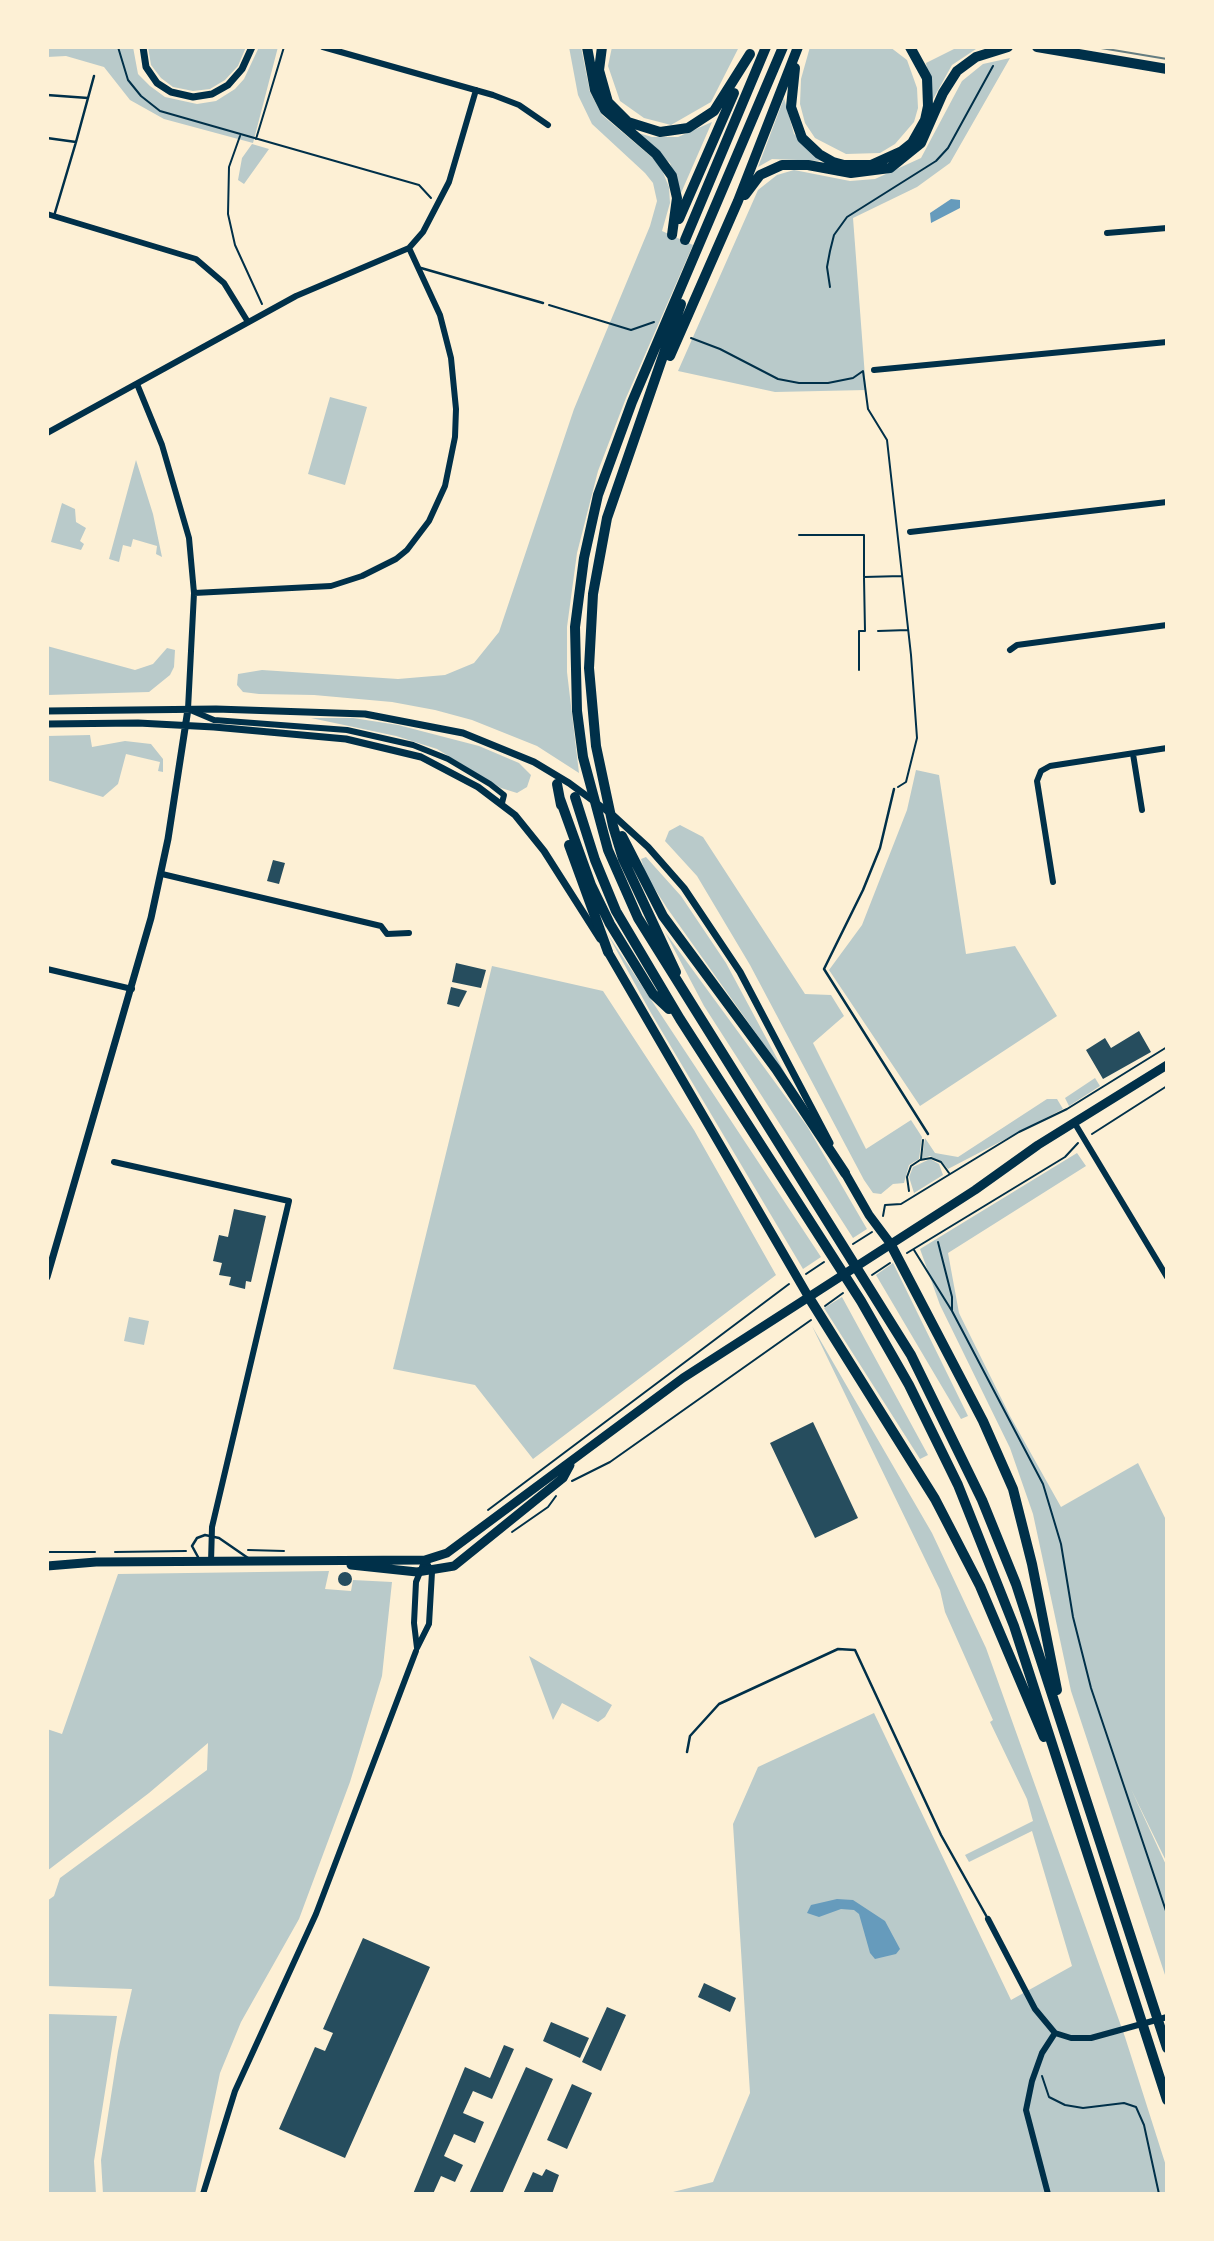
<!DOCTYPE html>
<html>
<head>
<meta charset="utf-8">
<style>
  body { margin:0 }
  #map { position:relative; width:1214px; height:2241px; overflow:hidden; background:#fdf0d5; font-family:Overpass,sans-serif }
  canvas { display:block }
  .frame { position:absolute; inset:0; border:49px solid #fdf0d5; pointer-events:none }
</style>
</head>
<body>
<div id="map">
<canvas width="1214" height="2241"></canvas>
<div class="frame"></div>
</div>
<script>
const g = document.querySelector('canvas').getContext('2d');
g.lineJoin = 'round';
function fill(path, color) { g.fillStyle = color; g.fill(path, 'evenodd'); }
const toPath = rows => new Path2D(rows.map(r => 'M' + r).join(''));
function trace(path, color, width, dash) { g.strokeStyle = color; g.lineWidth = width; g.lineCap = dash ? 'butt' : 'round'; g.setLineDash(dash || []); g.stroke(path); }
const green = toPath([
  [47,47,133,47,138,74,150,86,165,97,197,104,216,101,235,89,244,79,259,47,278,47,253,143,164,119,130,100,104,67,66,56,47,57],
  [148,47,246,47,238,66,225,80,210,89,193,91,173,87,161,78,151,65],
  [569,47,581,47,590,92,602,115,654,159,662,170,669,187,670,203,662,231,693,245,626,398,598,471,577,553,567,627,567,672,579,773,537,746,472,720,435,710,392,702,314,695,259,694,243,692,237,685,238,674,262,670,398,679,445,675,474,663,499,632,574,409,650,226,657,201,653,183,645,173,592,124,578,95],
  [612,47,739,47,711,102,671,125,644,118,620,101,608,66],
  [810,47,890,47,907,60,917,88,918,108,914,122,895,144,880,153,846,154,815,138,805,123,800,104,801,79],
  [958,47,979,47,952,65,932,101,926,63],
  [1010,58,950,163,917,187,853,218,866,390,775,392,678,371,758,190,777,175,794,170,850,181,875,179,921,158,962,81,983,64],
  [784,98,794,134,823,161,772,159,758,167],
  [712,122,681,193,670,163,635,132,652,137,678,137],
  [252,144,269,149,244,184,238,180,242,158],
  [330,397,367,407,345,485,308,474],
  [136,460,153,514,162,557,156,554,157,546,133,539,131,547,123,545,119,562,109,559],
  [62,503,75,509,76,522,86,528,80,541,84,544,81,550,51,542],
  [47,646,135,670,153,664,167,648,175,650,174,667,170,675,149,692,47,695],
  [311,718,353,718,398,725,479,746,519,763,531,775,527,787,517,793,501,788,437,749,396,736],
  [90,735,92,747,125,741,151,744,163,759,163,772,158,771,160,762,126,754,118,784,103,797,47,780,47,736],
  [916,770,939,775,966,954,1015,946,1057,1016,920,1106,829,970,862,925,907,810],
  [680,825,703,837,805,994,831,995,844,1016,813,1043,866,1149,911,1120,922,1137,919,1159,909,1165,904,1183,893,1184,881,1194,873,1193,864,1180,750,965,697,876,665,841,669,831],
  [646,857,681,896,726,963,787,1077,667,908,646,875,641,859],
  [665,932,807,1126,867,1229,853,1238,704,1006],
  [607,933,821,1257,803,1269,651,1013],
  [492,966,603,991,694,1130,776,1275,533,1459,475,1385,393,1369],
  [1095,1078,1100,1086,1069,1106,1065,1098],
  [1047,1099,1057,1099,1063,1109,948,1169,942,1162,930,1156,922,1159,925,1138,935,1153,958,1157],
  [1077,1153,1086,1166,948,1253,959,1313,1010,1416,1061,1507,1138,1463,1167,1522,1167,1863,1131,1789,1167,1867,1167,1981,1071,1691,1033,1514,1010,1448,940,1305,920,1249],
  [930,1159,939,1164,943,1175,914,1193,909,1177,913,1167],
  [893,1263,968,1416,961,1419,876,1275],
  [842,1297,928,1455,920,1459,824,1308],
  [129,1317,149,1321,144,1345,124,1341],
  [812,1326,932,1533,986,1648,1125,2037,1167,2169,1167,2194,665,2194,713,2182,750,2093,733,1824,758,1767,874,1713,1011,2000,1072,1966,1032,1831,969,1862,965,1855,1033,1821,1027,1799,990,1722,993,1720,945,1612,940,1590],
  [329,1571,325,1589,351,1591,353,1580,392,1582,382,1676,350,1782,299,1919,241,2022,220,2073,195,2194,103,2194,101,2160,118,2051,132,1989,47,1986,47,1901,54,1896,60,1878,207,1770,208,1743,149,1793,47,1871,47,1729,62,1734,118,1574],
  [529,1656,612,1705,605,1717,598,1722,562,1703,553,1720],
  [47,2014,117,2016,94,2161,96,2194,47,2194]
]);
const water = toPath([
  [951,199,960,200,960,208,931,223,930,213],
  [837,1899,853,1900,885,1921,900,1949,896,1954,875,1959,870,1953,859,1914,854,1910,841,1909,819,1917,807,1913,811,1905]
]);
const building = toPath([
  [273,860,285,863,279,884,267,881],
  [456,963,486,970,481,988,452,982],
  [451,987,467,991,459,1007,447,1004],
  [1139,1031,1151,1052,1103,1079,1086,1050,1105,1038,1111,1048],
  [234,1209,266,1216,251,1282,246,1281,245,1289,229,1285,231,1277,219,1275,222,1263,213,1261,219,1235,228,1237],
  [813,1422,858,1518,815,1538,770,1443],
  '338 1579a7 7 0 1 1 14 0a7 7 0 1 1-14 0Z',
  [363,1938,430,1967,345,2158,279,2129,315,2047,325,2051,333,2033,323,2029],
  [704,1983,736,1998,730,2012,698,1997],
  [607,2007,626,2015,601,2071,582,2062],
  [551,2022,589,2038,580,2058,543,2041],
  [504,2045,514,2049,492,2099,473,2091,463,2113,484,2122,475,2143,454,2134,444,2156,463,2165,455,2182,441,2176,433,2194,413,2194,465,2067,490,2078],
  [526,2067,553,2079,502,2194,469,2194],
  [572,2084,592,2093,567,2149,547,2140],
  [546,2169,559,2175,552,2194,523,2194,533,2172,542,2176]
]);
const path = toPath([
  [118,47,128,80,141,96,160,111,419,185,431,198],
  [240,136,229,167,228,214,235,245,262,304],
  [256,139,284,47],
  [830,287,827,267,830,251,834,235,847,217,936,161,948,148,993,66],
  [549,305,631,330,654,322],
  [691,338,720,349,778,379,799,383,828,383,853,378,863,371,868,409,887,440,911,655,917,738,906,782,898,787],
  [799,535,864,535,864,577,902,576],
  [878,631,908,630],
  [859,670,859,631,865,631,864,578],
  [1092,1134,1167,1086],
  [921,1159,923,1140],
  [909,1191,907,1177,911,1166,920,1160,931,1158,941,1162,949,1173],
  [883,1216,885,1205,901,1204,1019,1132,1067,1109,1167,1047],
  [938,1242,952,1297,952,1310],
  [853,1244,872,1232],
  [914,1250,952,1311,1043,1484,1061,1544,1073,1617,1091,1688,1167,1914],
  [907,1253,1065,1157,1078,1143],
  [806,1274,824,1262],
  [872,1275,890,1263],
  [825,1306,843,1293],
  [572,1481,610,1462,811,1320],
  [488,1510,789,1284],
  [512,1532,548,1507,556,1496],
  [248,1550,284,1551],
  [47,1552,95,1552],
  [115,1552,186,1551],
  [1042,2076,1049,2097,1065,2105,1083,2108,1124,2103,1136,2107,1144,2125,1159,2194]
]);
const service = toPath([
  [47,95,88,98,76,142],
  [88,98,94,76],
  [47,138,76,142,54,216],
  [421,268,543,303],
  [894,789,880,848,863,890,824,969,928,1134],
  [198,1557,192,1546,197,1538,205,1535,219,1538,248,1558],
  [687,1752,690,1736,719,1704,838,1649,855,1650,941,1835,988,1919]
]);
const minor = toPath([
  [323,47,493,95,519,105,548,125],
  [47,214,196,259,224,283,248,322],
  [1107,233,1167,228],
  [874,370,1167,342],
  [137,384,162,445,189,538,194,593,188,709,214,720,347,730,413,745,448,759,490,784,504,795,502,803],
  [47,433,296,296,409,248,423,232,449,182,476,90],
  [910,532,1167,502],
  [194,593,331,586,362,576,396,559,407,550,429,521,445,486,455,437,456,409,451,358,440,315,409,248],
  [1010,650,1017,645,1167,625],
  [1133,754,1142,810],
  [162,874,381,926,387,934,409,933],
  [1053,882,1037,781,1041,771,1050,766,1167,748],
  [47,969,132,989],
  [1074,1122,1167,1277],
  [114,1162,289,1201,212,1527,211,1562],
  [425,1560,432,1572,429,1624,417,1648,414,1623,416,1582,425,1560],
  [988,1919,1035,2009,1055,2033,1071,2038,1091,2038,1167,2017],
  [203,2194,235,2091,316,1914,416,1651],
  [1048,2194,1026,2110,1032,2081,1042,2053,1055,2033]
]);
const tertiary = toPath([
  [143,47,146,67,157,83,171,92,193,97,212,94,228,85,242,69,252,47],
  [47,711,216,709,365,714,463,733,534,762,569,783,614,816,648,847,684,888,740,972,830,1143],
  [47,724,138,723,214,727,346,739,421,757,478,787,515,815,544,851,600,939],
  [47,1277,151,918,168,839,188,709]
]);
const secondary = toPath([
  [608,952,808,1296],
  [845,1173,869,1215,890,1243],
  [351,1565,417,1572,454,1566,563,1478,570,1465],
  [47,1566,96,1562,425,1560,447,1553,683,1378,975,1190,1038,1145,1167,1065]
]);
const primary = toPath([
  [1037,47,1167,69]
]);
const motorway = toPath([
  [587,47,595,90,605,110,656,154,672,176,677,198,672,235],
  [602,47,599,70,608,102,628,122,660,132,688,128,714,111,750,54],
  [783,47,632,402,598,495,584,558,575,627,577,711,583,757,608,850,638,918,911,1355,982,1500,1016,1584,1167,2048],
  [795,68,791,107,802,138,819,154,833,162,844,165,871,165,902,151,912,143,925,120,928,106,927,78,910,47],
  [745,195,760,175,782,165,808,165,851,173,890,168,921,143,943,93,957,71,976,57,1008,47],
  [679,219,734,93],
  [685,240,766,47],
  [670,356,738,201,798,47],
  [557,784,561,805],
  [575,797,595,860,616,911,680,1019,861,1301,909,1385,958,1485,1014,1626,1167,2100],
  [560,799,591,885,610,924,653,994,669,1009],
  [622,836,663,916,776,1069,845,1173],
  [569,845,608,952],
  [676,972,623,859,613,826,596,746,589,668,593,594,607,518,681,304],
  [890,1243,983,1421,1013,1489,1032,1564,1057,1690],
  [808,1296,935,1499,980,1586,1044,1737]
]);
const tram = toPath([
  [1095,47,1167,59]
]);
fill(green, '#b9caca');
fill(water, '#669bbc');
fill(building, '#264d5e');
trace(path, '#003049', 2);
trace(service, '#003049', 2.5);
trace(minor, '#003049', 6);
trace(tertiary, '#003049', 7);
trace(secondary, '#003049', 9);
trace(primary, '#003049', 10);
trace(motorway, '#003049', 10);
trace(tram, '#657d81', 2);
</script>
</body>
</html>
